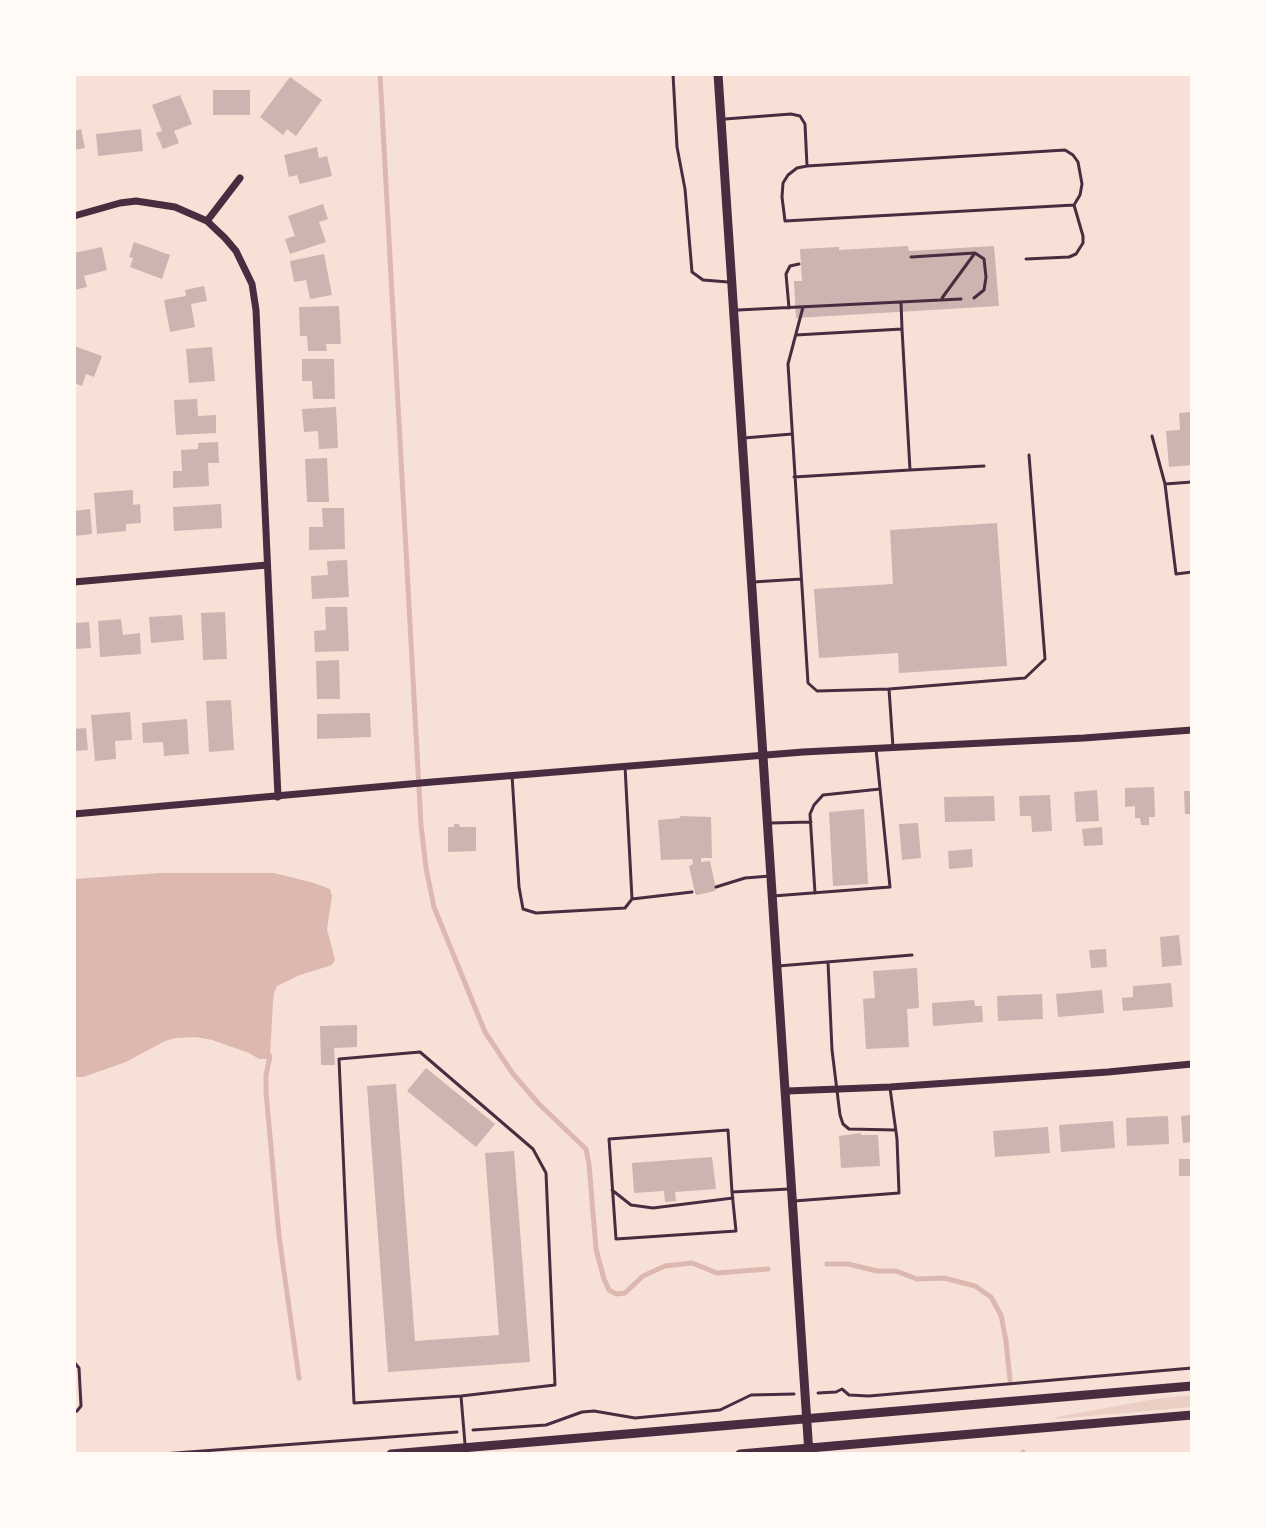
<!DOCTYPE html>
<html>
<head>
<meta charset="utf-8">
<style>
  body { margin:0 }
  #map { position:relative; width:1266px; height:1528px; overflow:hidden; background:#f7e1d7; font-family:Poppins,sans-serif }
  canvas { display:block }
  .frame { position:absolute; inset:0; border:76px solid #fffaf5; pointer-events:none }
</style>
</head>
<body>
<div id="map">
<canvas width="1266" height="1528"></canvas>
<div class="frame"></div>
</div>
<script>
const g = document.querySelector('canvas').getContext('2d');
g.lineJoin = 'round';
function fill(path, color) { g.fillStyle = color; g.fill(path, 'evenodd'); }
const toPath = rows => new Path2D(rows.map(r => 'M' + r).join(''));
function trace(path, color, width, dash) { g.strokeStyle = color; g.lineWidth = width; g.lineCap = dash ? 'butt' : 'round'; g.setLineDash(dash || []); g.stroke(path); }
const green = toPath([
  [1192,1395,1192,1407,1057,1419,1056,1417,1155,1399]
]);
const water = toPath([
  [160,873,274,873,314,883,330,889,332,896,327,929,335,960,332,965,300,975,277,986,274,993,273,1003,270,1056,266,1059,259,1059,249,1053,212,1040,196,1037,176,1038,165,1041,126,1062,83,1077,74,1077,74,879]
]);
const stream = toPath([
  [380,74,421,825,426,868,434,907,485,1032,513,1074,539,1104,586,1149,589,1164,596,1249,604,1279,609,1290,616,1294,625,1293,643,1276,665,1266,692,1263,717,1273,768,1269],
  [270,1056,266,1075,266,1092,279,1236,299,1378],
  [827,1264,848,1264,877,1271,896,1271,917,1279,944,1278,975,1286,991,1297,1001,1315,1006,1341,1010,1380],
  [1023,1452,1024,1454]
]);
const building = toPath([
  [290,77,322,100,296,136,287,129,283,135,260,117],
  [213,90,250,90,250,115,213,115],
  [180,95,192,124,174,131,179,143,163,149,156,133,162,131,152,105],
  [81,129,85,148,74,150,74,131],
  [141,129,143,151,98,156,96,134],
  [317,147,319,158,327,156,332,176,300,184,297,175,289,177,284,155],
  [323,204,328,219,319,222,326,242,290,254,285,239,295,236,288,216],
  [134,242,170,255,162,279,130,267,133,258,129,257],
  [908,246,909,251,994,246,999,306,796,318,794,281,802,281,800,249,839,247,839,250],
  [102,247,107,270,84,276,87,287,74,290,74,253],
  [324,254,332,295,310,299,306,280,294,282,290,261],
  [204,286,207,301,191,304,195,327,170,332,164,300,186,296,185,290],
  [339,306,341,344,326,344,327,351,308,351,307,336,300,336,299,307],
  [74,346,102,356,94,377,86,374,82,386,74,383],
  [212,347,215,381,189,383,186,349],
  [302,359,334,359,335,399,313,399,312,381,302,381],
  [197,399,198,416,216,415,216,433,176,435,174,400],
  [336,407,338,448,319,449,318,431,304,432,302,409],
  [1192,412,1192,465,1169,467,1166,431,1180,430,1179,413],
  [218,442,219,463,208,463,209,486,173,488,173,471,182,471,181,450,198,449,198,443],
  [327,458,329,502,307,502,305,459],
  [133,490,133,505,140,504,141,523,126,524,126,531,97,534,94,493],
  [221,504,222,528,174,531,173,507],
  [322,508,344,508,345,549,309,550,309,527,323,527],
  [90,509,92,534,74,536,74,511],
  [997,523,1007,666,899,673,898,653,819,658,814,589,893,584,890,530],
  [347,560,349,597,312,599,311,576,328,575,327,561],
  [325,607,347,607,349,651,315,652,314,631,326,630],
  [225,612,227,659,203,660,201,613],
  [182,615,184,640,151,643,149,617],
  [121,619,123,635,140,633,141,654,100,657,98,621],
  [89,622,91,648,74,649,74,623],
  [339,660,340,699,317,699,316,661],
  [231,700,234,750,209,752,206,701],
  [130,712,132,740,115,741,116,759,95,761,91,715],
  [370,713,371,737,317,739,317,714],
  [187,719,189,754,164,756,163,742,143,743,142,723],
  [86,728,88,750,74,751,74,729],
  [1154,787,1155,817,1149,817,1149,825,1141,825,1140,818,1135,818,1135,806,1125,807,1125,788],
  [1097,790,1099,821,1076,822,1074,792],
  [1184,791,1192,791,1192,814,1185,814],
  [1050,795,1052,831,1032,832,1031,816,1020,816,1019,796],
  [994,796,995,821,945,822,944,797],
  [864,809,868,884,833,886,829,812],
  [680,816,711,817,712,858,701,858,701,862,710,861,716,889,715,891,697,895,695,893,689,866,693,864,692,859,661,860,658,820,680,818],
  [918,823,921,858,902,860,899,824],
  [454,824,459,824,460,827,476,827,476,851,448,852,448,827,454,827],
  [1102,827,1103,845,1084,846,1082,829],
  [972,849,973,867,949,869,948,851],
  [1179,935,1182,965,1162,967,1160,937],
  [1106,949,1107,967,1091,968,1089,950],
  [917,968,919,1008,907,1009,909,1047,866,1049,863,999,875,998,873,971],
  [1171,983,1173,1007,1123,1011,1122,998,1133,997,1133,986],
  [1102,990,1104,1013,1058,1017,1056,994],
  [1042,994,1043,1019,998,1021,997,996],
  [974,1000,975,1006,982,1006,983,1022,933,1026,932,1003],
  [357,1025,357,1047,334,1048,335,1065,321,1065,320,1026],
  [426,1068,495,1124,476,1147,407,1091],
  [396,1084,415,1341,499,1335,485,1153,514,1151,530,1362,388,1372,367,1086],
  [1192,1115,1192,1142,1183,1143,1181,1116],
  [1168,1116,1169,1144,1127,1146,1126,1118],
  [1113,1121,1115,1148,1061,1152,1059,1125],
  [1048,1127,1050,1153,995,1157,993,1131],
  [861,1133,861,1135,878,1135,880,1166,841,1168,839,1136],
  [712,1157,716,1189,675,1192,676,1201,665,1202,664,1191,634,1193,632,1163],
  [1179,1159,1192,1159,1192,1176,1179,1176]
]);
const path = toPath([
  [818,1393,836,1392,842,1389,849,1395,869,1396,1192,1368],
  [473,1430,546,1425,582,1412,594,1411,635,1418,720,1410,751,1395,794,1394],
  [162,1454,457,1432]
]);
const service = toPath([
  [673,74,677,147,685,189,692,272,703,280,728,282],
  [725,119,791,114,800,116,805,124,807,166,1065,150,1073,155,1078,162,1082,184,1080,195,1074,205,785,221,782,197,783,183,788,175,797,168,807,166],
  [911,257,975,253,984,259,986,277,984,290,974,298],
  [1026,259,1069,257,1076,254,1083,243,1083,236,1074,205],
  [942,298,975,253],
  [901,302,902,329],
  [803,307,788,364,808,683,817,691,889,689],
  [789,308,786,274,790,266,799,264],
  [738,310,961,299],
  [796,335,902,329,910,470,984,466],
  [1152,436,1165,484],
  [744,438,792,434],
  [794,477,910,470],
  [1192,482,1165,484,1176,574,1192,572],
  [753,582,801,579],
  [893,747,889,689,1025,678,1045,659,1029,455],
  [512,775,519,887,523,909,536,913,625,908,632,899,625,766],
  [771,823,811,822],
  [716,887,745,878,770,876],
  [815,893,810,814,814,805,823,795,880,789],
  [773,896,890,887,876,749],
  [632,899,692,892],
  [828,962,832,1050,840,1115,843,1124,849,1129,895,1130],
  [778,966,912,955],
  [420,1052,533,1149,546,1173,555,1385,461,1396,354,1403,339,1059,420,1052],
  [612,1190,631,1205,653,1208,733,1198],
  [732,1192,736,1231,616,1239,609,1139,728,1130,732,1192,789,1189],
  [794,1201,899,1193,897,1139,890,1088],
  [74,1362,79,1368,81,1406,77,1411,74,1412],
  [461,1396,465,1444]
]);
const minor = toPath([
  [74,216,120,203,136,201,175,207,207,221,225,238,236,251,252,284,256,310,278,797],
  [207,221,240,178],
  [74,582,267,565],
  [74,814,432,782,803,752,1084,738,1192,730],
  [787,1091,890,1087,1108,1072,1192,1064]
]);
const secondary = toPath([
  [718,74,809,1454],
  [391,1454,1192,1386],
  [740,1454,1192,1415]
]);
fill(green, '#ebcfc5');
fill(water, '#dcb8b0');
trace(stream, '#dcb8b0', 5);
fill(building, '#ccb4b1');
trace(path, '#4a2c40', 3);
trace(service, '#4a2c40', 3);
trace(minor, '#4a2c40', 7);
trace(secondary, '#4a2c40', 9);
</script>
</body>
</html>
